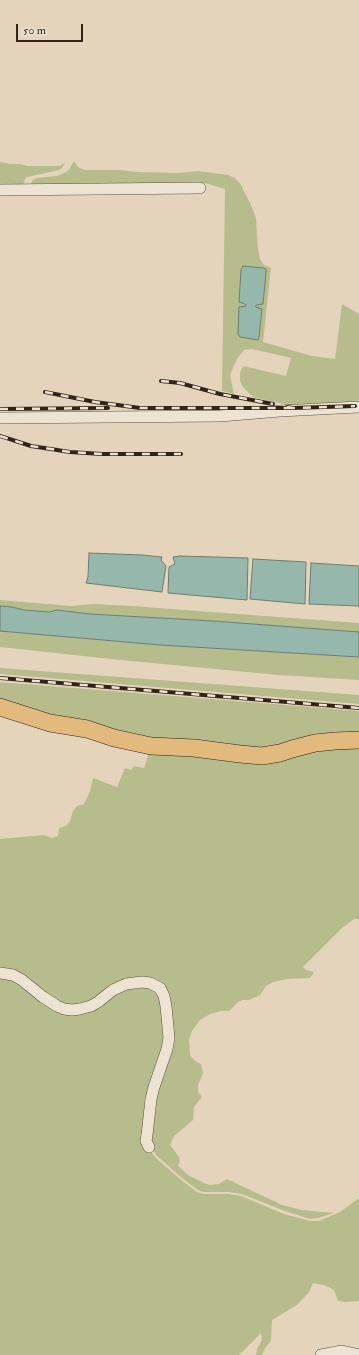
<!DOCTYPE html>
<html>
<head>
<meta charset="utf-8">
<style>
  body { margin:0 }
  #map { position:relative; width:359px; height:1355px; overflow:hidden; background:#e4d4bb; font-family:"IM FELL Double Pica",serif }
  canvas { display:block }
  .scale { position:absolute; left:16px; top:24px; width:67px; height:18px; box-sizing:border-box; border:2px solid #302419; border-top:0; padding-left:5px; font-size:12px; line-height:14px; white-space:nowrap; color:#302419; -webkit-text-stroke:3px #ede3d3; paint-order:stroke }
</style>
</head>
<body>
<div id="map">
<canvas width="359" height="1355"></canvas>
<div class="scale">50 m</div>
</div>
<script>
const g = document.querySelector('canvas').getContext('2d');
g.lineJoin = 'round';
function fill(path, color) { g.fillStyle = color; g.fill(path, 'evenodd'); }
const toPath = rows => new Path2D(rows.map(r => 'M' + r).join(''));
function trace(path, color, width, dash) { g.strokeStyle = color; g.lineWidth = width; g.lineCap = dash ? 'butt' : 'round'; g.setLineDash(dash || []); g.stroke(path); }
const green = toPath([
  [74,161,78,167,85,170,120,170,138,172,179,173,198,171,228,175,235,178,240,183,252,207,256,218,258,249,260,259,264,265,271,268,263,342,312,356,335,359,342,304,359,314,359,403,292,406,253,397,243,387,240,381,240,373,243,366,286,376,291,358,252,349,244,350,239,356,234,365,230,375,234,394,222,391,225,189,205,183,30,185,33,180,37,178,57,176,64,173,69,170],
  [243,267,266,269,266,272,263,304,256,305,256,307,262,310,259,337,258,340,239,307,246,307,241,270],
  [0,162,10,164,21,164,27,166,59,166,65,163,62,168,59,170,27,177,25,179,23,185,0,185],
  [0,600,71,606,94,604,131,606,359,623,359,632,213,621,90,614,57,610,49,612,24,610,12,607,0,606],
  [0,631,160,645,359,657,359,680,278,675,111,659,0,647],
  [0,668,359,695,359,704,0,674],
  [0,682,359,711,359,735,271,749,167,744,0,703],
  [359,743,359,919,354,919,341,929,303,967,306,970,314,972,310,978,287,979,273,982,266,986,260,995,249,1000,242,1000,238,1002,229,1011,221,1011,210,1014,200,1020,192,1031,189,1040,190,1055,195,1061,201,1064,203,1073,198,1085,198,1092,202,1097,194,1107,193,1120,174,1136,170,1145,179,1157,180,1161,178,1166,188,1175,204,1183,210,1185,219,1184,227,1179,282,1205,302,1210,334,1213,318,1218,310,1219,285,1211,242,1194,229,1192,204,1192,198,1190,182,1178,157,1156,150,1146,148,1135,168,1050,167,1006,151,982,104,996,72,1009,0,972,0,839,44,835,52,838,58,836,59,828,66,826,70,821,73,811,77,806,84,804,90,791,93,778,117,787,125,768,131,770,134,766,144,768,150,749,177,753],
  [0,976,11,977,62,1011,126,987,148,987,154,991,159,999,163,1012,166,1039,144,1143,156,1158,181,1180,197,1192,204,1194,229,1194,241,1196,284,1214,310,1221,319,1221,340,1212,359,1198,359,1301,345,1302,338,1301,334,1290,324,1285,313,1283,309,1292,297,1305,272,1320,271,1341,265,1348,262,1355,256,1355,257,1349,262,1340,261,1333,239,1355,0,1355]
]);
const water = toPath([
  [243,266,263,268,266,269,266,272,263,304,256,305,256,307,262,309,259,337,258,340,240,337,238,334,239,307,246,306,245,304,239,302,241,270,243,266],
  [89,553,142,555,162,557,161,560,166,566,162,592,86,583,88,577,89,553],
  [180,556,248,558,247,600,168,593,169,567,175,564,173,557,180,556],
  [253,559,306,562,305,604,250,599,253,559],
  [311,563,359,566,359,606,309,604,311,563],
  [0,606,12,607,24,610,49,612,57,610,90,614,213,621,359,632,359,657,160,645,0,631,0,606]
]);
const street = toPath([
  [0,190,200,188],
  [0,418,220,416,280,411,359,407],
  [0,973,13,975,22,980,43,997,57,1006,64,1009,72,1010,80,1009,91,1006,98,1002,113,990,126,984,142,982,150,983,160,988,164,996,166,1006,169,1038,167,1049,154,1087,151,1099,147,1135,146,1141,149,1147],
  [321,1355,342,1351,359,1355]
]);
const primary = toPath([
  [0,707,50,723,87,729,114,738,151,746,194,748,240,754,262,756,280,753,292,749,315,743,335,741,359,740]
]);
const rail = toPath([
  [161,381,180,383,220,394,273,404],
  [45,392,95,402,140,408,293,408],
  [287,407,293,408,355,406],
  [0,409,108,408],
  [0,436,31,446,70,452,102,454,181,454],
  [0,678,359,708]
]);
fill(green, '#b7bc8d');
fill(water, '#96b8ac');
trace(water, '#6d7d71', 1);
trace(street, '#5d5042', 12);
trace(primary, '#302419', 18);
trace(street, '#ede3d3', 11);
trace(primary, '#e2ba7e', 17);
trace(rail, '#302419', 4);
trace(rail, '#ede3d3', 2.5, [8]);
</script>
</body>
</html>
